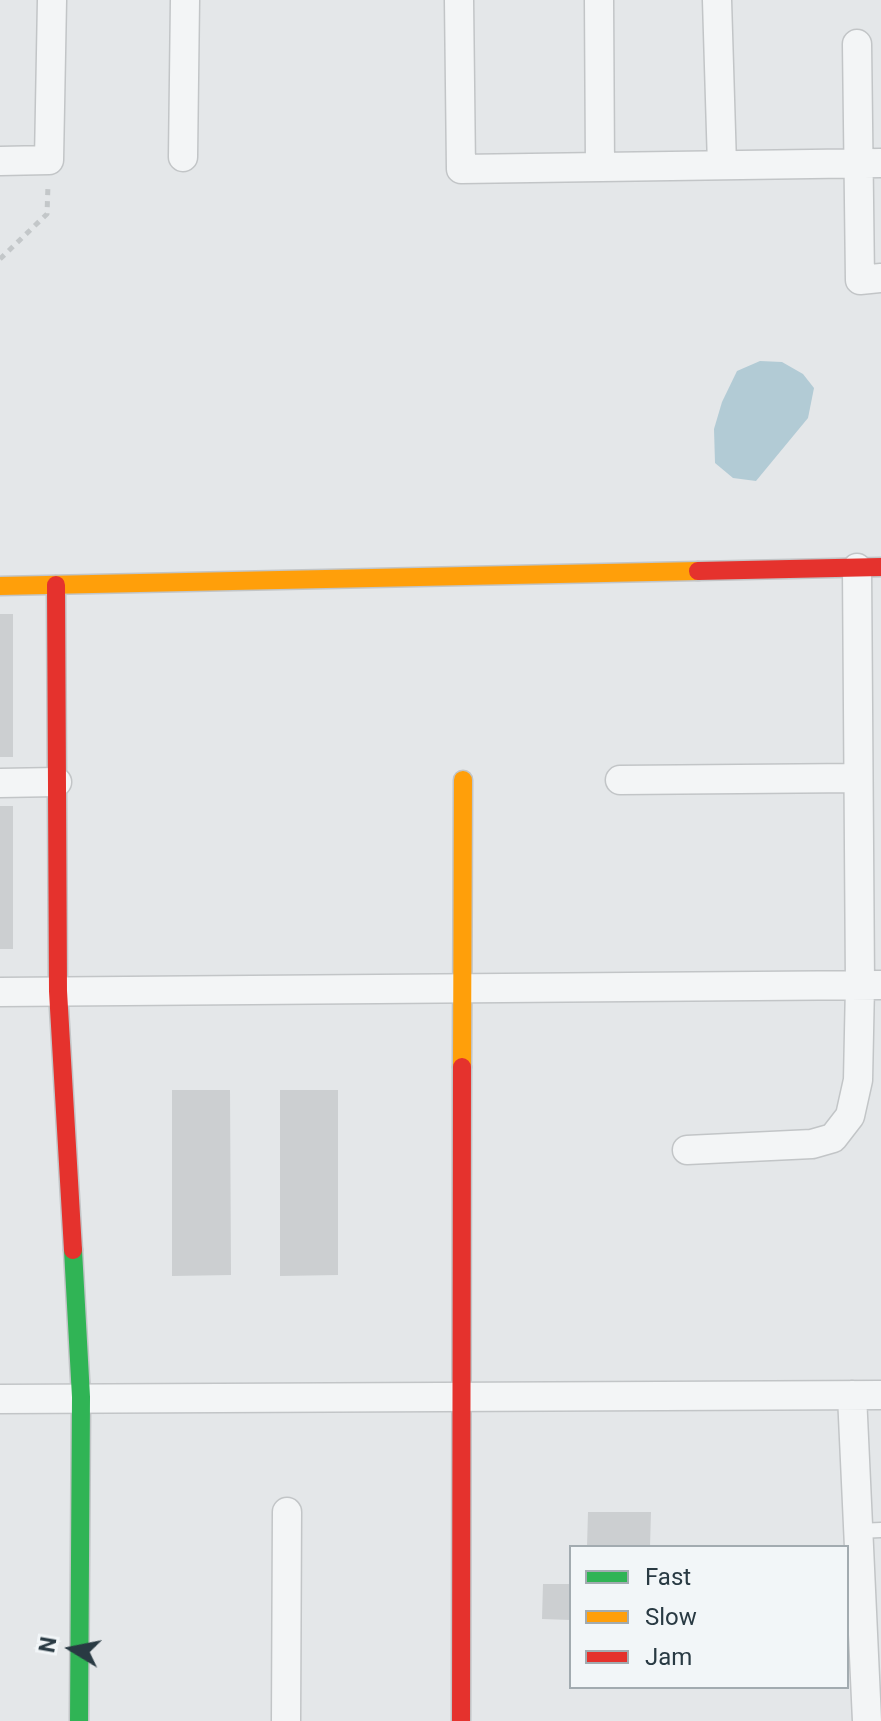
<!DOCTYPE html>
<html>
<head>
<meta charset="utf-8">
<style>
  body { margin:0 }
  #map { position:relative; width:881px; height:1721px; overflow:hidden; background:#e4e7e9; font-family:Roboto,sans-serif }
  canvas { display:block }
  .legend { position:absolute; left:569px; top:1545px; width:280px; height:144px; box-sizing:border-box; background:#f2f6f8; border:2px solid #a2abb0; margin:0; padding:10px 14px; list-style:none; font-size:24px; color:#293a43 }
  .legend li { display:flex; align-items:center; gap:16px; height:40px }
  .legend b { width:40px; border:2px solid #a2abb0 }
  .north { position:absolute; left:32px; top:1609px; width:80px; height:80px; -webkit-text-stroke:6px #f2f6f8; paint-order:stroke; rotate:280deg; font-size:22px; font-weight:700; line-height:32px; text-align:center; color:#293a43 }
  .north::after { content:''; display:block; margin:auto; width:28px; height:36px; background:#293a43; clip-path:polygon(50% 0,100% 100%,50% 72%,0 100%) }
</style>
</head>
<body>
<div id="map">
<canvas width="881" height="1721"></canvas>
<ul class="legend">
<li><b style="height:10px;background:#30b455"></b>Fast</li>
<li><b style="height:10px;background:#ff9f0a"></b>Slow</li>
<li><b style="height:10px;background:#e5322d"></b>Jam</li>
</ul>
<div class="north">N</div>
</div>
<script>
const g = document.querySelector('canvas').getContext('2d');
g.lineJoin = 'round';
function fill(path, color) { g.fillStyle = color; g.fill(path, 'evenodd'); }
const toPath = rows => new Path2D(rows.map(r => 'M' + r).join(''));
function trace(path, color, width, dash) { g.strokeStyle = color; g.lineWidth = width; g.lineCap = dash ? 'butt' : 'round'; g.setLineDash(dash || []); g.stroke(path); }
const water = toPath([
  [760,361,782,362,803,374,814,388,808,418,756,481,733,478,715,463,714,429,722,402,737,371]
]);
const building = toPath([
  [0,614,13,614,13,757,0,757],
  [0,806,13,806,13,949,0,949],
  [172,1090,230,1090,231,1275,172,1276],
  [280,1090,338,1090,338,1275,280,1276],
  [588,1512,651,1512,650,1547,587,1547],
  [543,1584,571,1584,571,1620,542,1619]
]);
const path = toPath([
  [0,259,47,214,48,185]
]);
const lane = toPath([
  [858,1531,881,1530]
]);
const street = toPath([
  [459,0,461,169,881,163],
  [599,0,600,167],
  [717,0,722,165],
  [857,44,860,280,881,278],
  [183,157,185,0],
  [0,161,49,160,52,0],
  [620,780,858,778],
  [0,783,57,782],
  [0,992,881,985],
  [687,1150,812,1144,833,1138,850,1116,858,1080,860,985,857,568],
  [852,1395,867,1721],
  [0,1399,881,1395],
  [286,1721,287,1512]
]);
const fast = toPath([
  [73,1250,81,1397,79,1721]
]);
const slow = toPath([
  [0,586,698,571],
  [462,1067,463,780]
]);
const jam = toPath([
  [698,571,881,567],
  [56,585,58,991,73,1250],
  [461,1721,462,1067]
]);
fill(water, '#b2cbd5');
fill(building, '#cccfd1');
trace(lane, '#c2c5c7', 17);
trace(street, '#c2c5c7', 31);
trace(fast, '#c2c5c7', 21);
trace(slow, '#c2c5c7', 21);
trace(jam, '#c2c5c7', 21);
trace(path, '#c3c7c9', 5, [6, 6]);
trace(lane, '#f3f5f6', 14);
trace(street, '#f3f5f6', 28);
trace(fast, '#30b455', 18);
trace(slow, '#ff9f0a', 18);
trace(jam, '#e5322d', 18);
</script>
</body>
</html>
